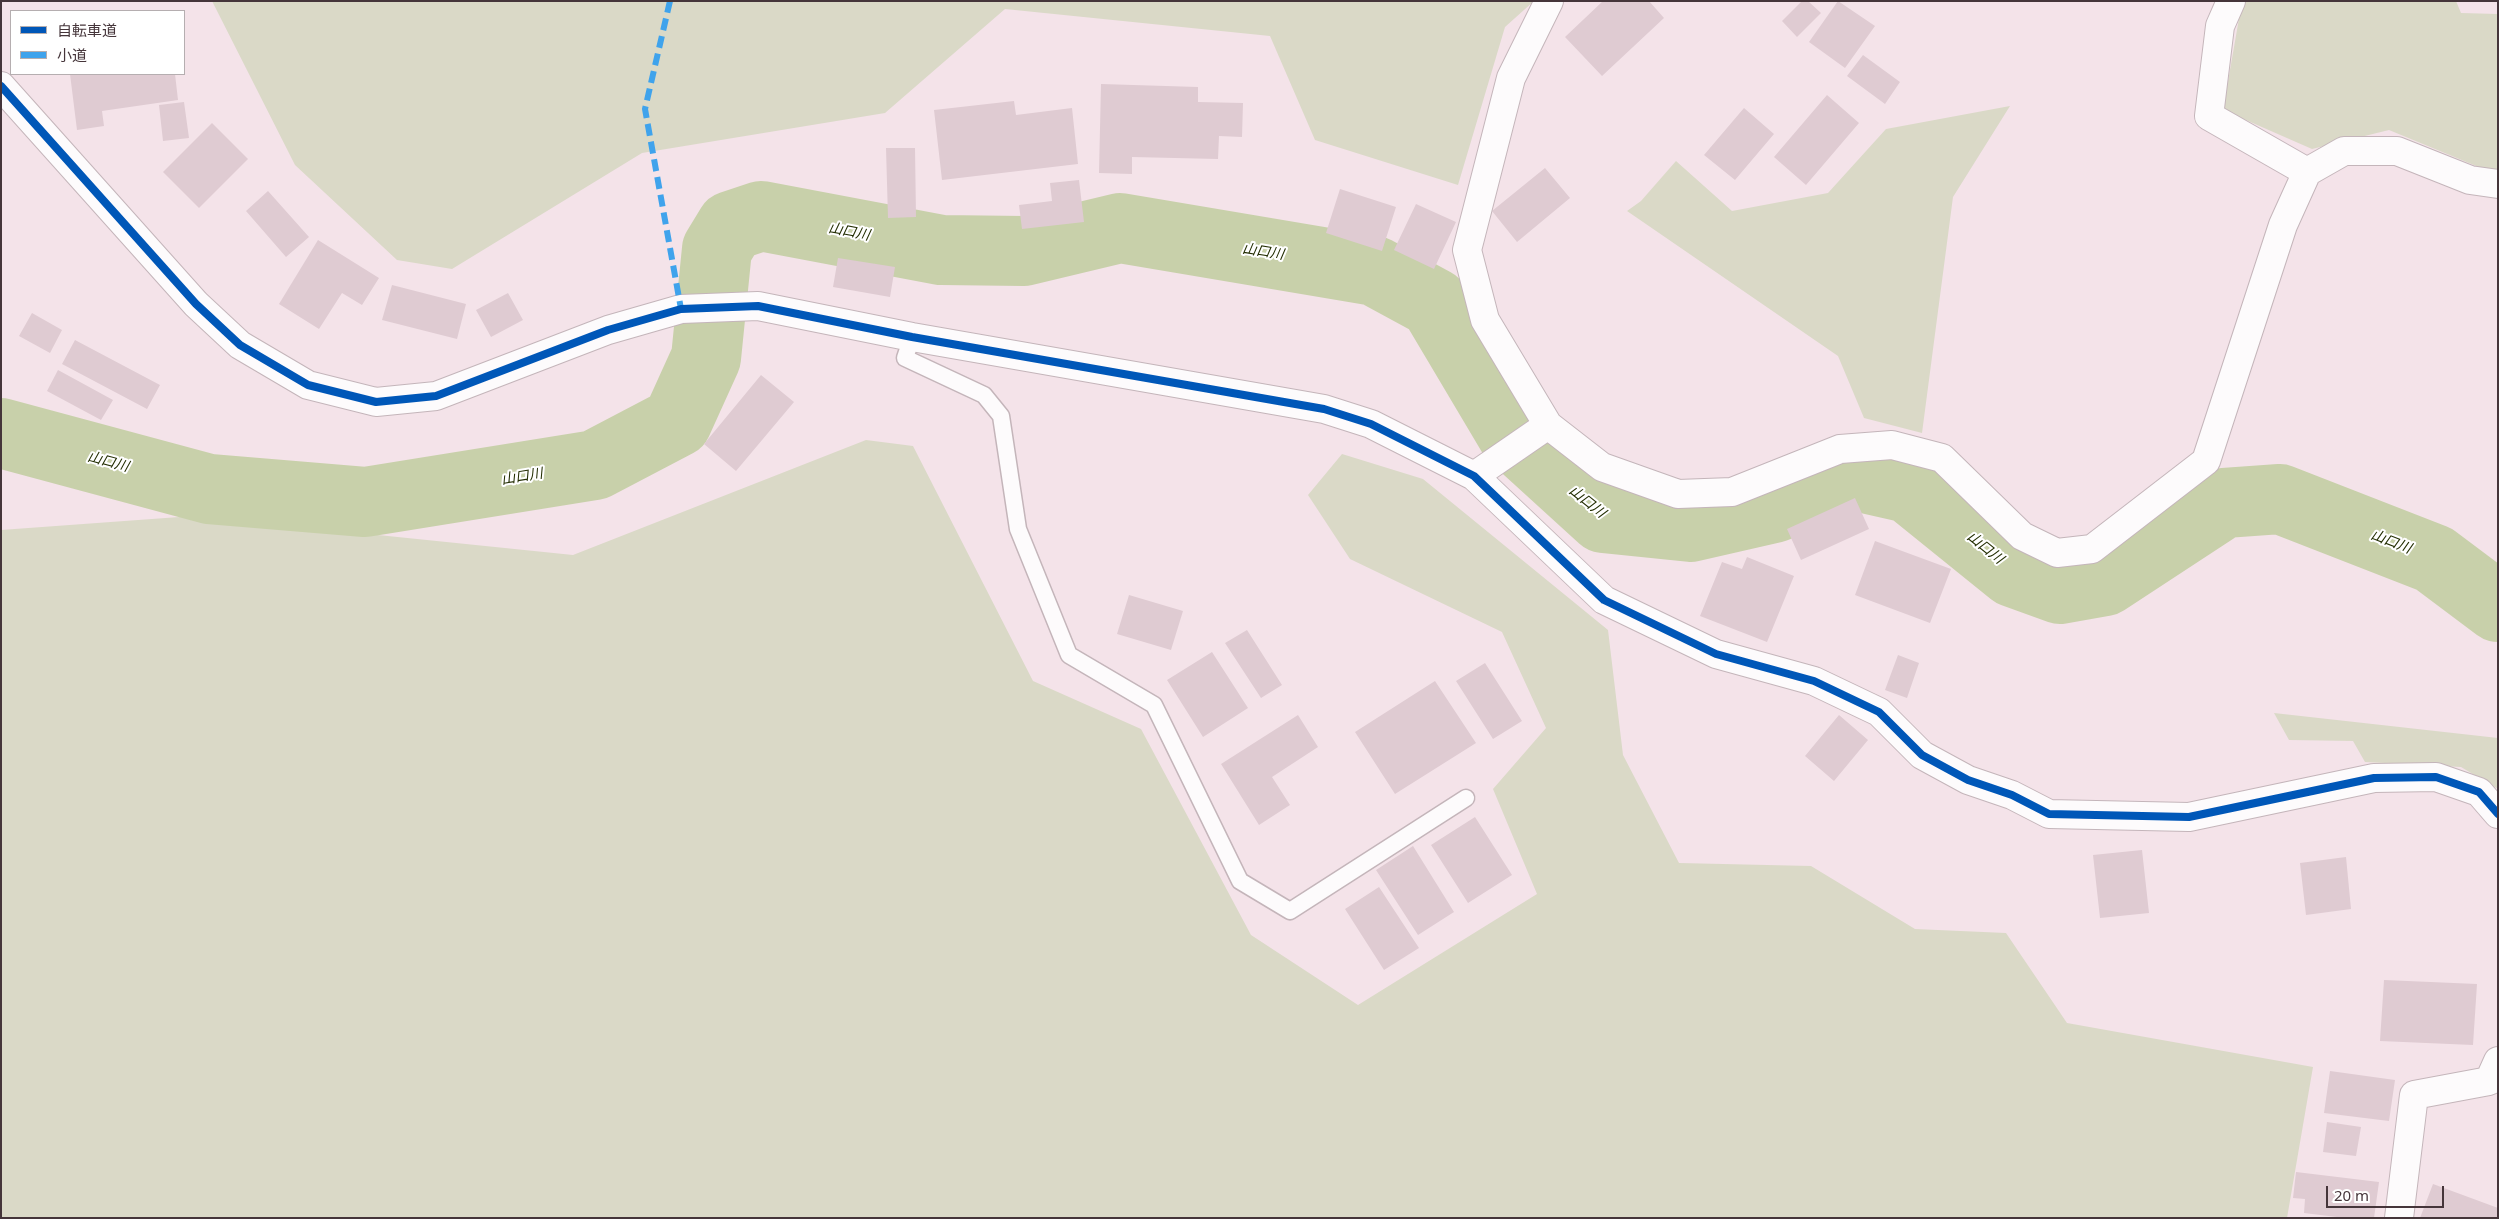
<!DOCTYPE html>
<html>
<head>
<meta charset="utf-8">
<style>
  body { margin:0 }
  #map { position:relative; width:2499px; height:1219px; overflow:hidden; background:#f4e3e9; font-family:"Noto Sans","Noto Sans JP",sans-serif }
  canvas { display:block }
  .frame { position:absolute; inset:0; border:2px solid #45353a; pointer-events:none }
  .legend { position:absolute; left:10px; top:10px; width:175px; height:65px; box-sizing:border-box; background:#fff; border:1px solid #b5aeb0; margin:0; padding:6px 9px; list-style:none; font-size:15px; color:#45353a }
  .legend li { display:flex; align-items:center; gap:10px; height:25px }
  .legend b { width:25px; border:1px solid #b5aeb0 }
  .scale { position:absolute; left:2326px; top:1186px; width:118px; height:22px; box-sizing:border-box; border:2px solid #45353a; border-top:0; padding-left:6px; font-size:15px; line-height:18px; white-space:nowrap; color:#45353a; -webkit-text-stroke:4px #fff; paint-order:stroke }
</style>
</head>
<body>
<div id="map">
<canvas width="2499" height="1219"></canvas>
<div class="frame"></div>
<ul class="legend">
<li><b style="height:6px;background:#0057b8"></b>自転車道</li>
<li><b style="height:6px;background:#3fa3ec"></b>小道</li>
</ul>
<div class="scale">20 m</div>
</div>
<script>
const g = document.querySelector('canvas').getContext('2d');
g.lineJoin = 'round';
function fill(path, color) { g.fillStyle = color; g.fill(path, 'evenodd'); }
const toPath = rows => new Path2D(rows.map(r => 'M' + r).join(''));
function trace(path, color, width, dash) { g.strokeStyle = color; g.lineWidth = width; g.lineCap = dash ? 'butt' : 'round'; g.setLineDash(dash || []); g.stroke(path); }
function label(font, color, halo, rows, align = 'center') {
  g.font = font + ' "Noto Sans","Noto Sans JP",sans-serif'; g.lineWidth = 4; g.setLineDash([]); g.textBaseline = 'middle'; g.strokeStyle = halo; g.fillStyle = color; for (const [text, x, y, turn = 0] of rows) {
    g.save(); g.translate(x, y); g.rotate((+turn || 0) * Math.PI / 180); g.textAlign = isNaN(turn) ? turn : align; if (halo) g.strokeText(text, 0, 0); g.fillText(text, 0, 0); g.restore();
  }
}
const green = toPath([
  [212,1,1534,1,1505,27,1458,185,1315,140,1270,36,1005,9,885,113,642,153,452,269,397,260,295,165],
  [2245,1,2456,1,2461,13,2498,14,2498,175,2389,130,2312,149,2223,110,2241,7],
  [2010,106,1953,197,1922,433,1864,418,1838,356,1627,211,1641,201,1676,161,1732,211,1828,193,1886,129],
  [866,440,913,446,1033,681,1141,729,1251,935,1358,1005,1537,894,1493,789,1546,728,1502,632,1350,559,1308,495,1342,454,1423,479,1608,630,1623,755,1679,863,1811,866,1915,929,2006,933,2067,1023,2313,1067,2287,1218,1,1218,1,530,193,516,573,555],
  [2274,713,2498,738,2498,789,2461,767,2365,762,2353,741,2289,740]
]);
const river = toPath([
  [1,433,209,489,365,502,595,465,677,422,706,358,717,249,731,226,761,216,941,250,1024,251,1120,228,1375,271,1434,303,1513,436,1603,518,1691,527,1774,508,1856,476,1909,488,2013,572,2060,589,2105,581,2224,503,2280,499,2434,559,2498,607]
]);
const building = toPath([
  [1603,1,1649,1,1664,18,1602,76,1565,37],
  [1802,1,1808,1,1821,13,1797,37,1782,21],
  [1838,1,1875,26,1845,68,1809,42],
  [1863,55,1900,82,1885,104,1847,76],
  [70,74,175,74,178,100,102,111,104,126,77,130],
  [1101,84,1198,87,1198,102,1243,103,1242,137,1219,136,1218,159,1132,157,1132,174,1099,173],
  [1827,95,1859,123,1806,185,1774,157],
  [1014,101,1016,115,1072,108,1078,164,942,180,934,110],
  [184,102,189,138,163,141,159,105],
  [1744,108,1774,134,1735,180,1704,155],
  [212,123,248,159,199,208,163,172],
  [886,148,915,148,916,217,888,218],
  [1545,168,1570,198,1517,242,1492,211],
  [1079,180,1084,222,1022,229,1019,205,1052,201,1050,183],
  [1340,189,1396,207,1382,251,1326,233],
  [268,191,309,237,286,257,246,211],
  [1416,204,1456,222,1434,269,1394,250],
  [318,240,379,278,362,305,342,293,319,329,279,304],
  [838,258,895,267,890,297,833,287],
  [392,285,466,304,457,339,382,320],
  [508,293,523,320,491,337,476,310],
  [32,313,62,330,50,353,19,336],
  [75,340,160,385,147,409,62,364],
  [58,370,113,400,101,420,47,391],
  [761,375,794,402,736,471,704,444],
  [1855,498,1869,529,1801,560,1787,529],
  [1875,541,1951,569,1930,623,1855,595],
  [1747,557,1794,576,1767,642,1700,616,1722,562,1742,569],
  [1129,595,1183,611,1171,650,1117,634],
  [1247,630,1282,685,1261,698,1225,643],
  [1212,652,1248,708,1203,737,1167,680],
  [1898,655,1919,663,1907,698,1885,690],
  [1485,663,1522,721,1493,739,1456,681],
  [1435,681,1476,743,1395,794,1355,732],
  [1298,715,1318,747,1272,777,1290,805,1259,825,1221,764],
  [1839,715,1868,740,1834,781,1805,756],
  [1475,817,1512,875,1468,903,1431,845],
  [1413,846,1454,912,1418,935,1376,870],
  [2142,850,2149,913,2100,918,2093,855],
  [2346,857,2351,909,2306,915,2300,863],
  [1379,887,1419,948,1384,970,1345,909],
  [2384,980,2477,984,2473,1045,2380,1041],
  [2330,1071,2395,1080,2389,1121,2324,1113],
  [2327,1122,2361,1127,2356,1156,2323,1152],
  [2296,1172,2379,1182,2374,1218,2345,1218,2304,1213,2305,1199,2293,1198],
  [2433,1184,2498,1208,2498,1218,2420,1218]
]);
const service = toPath([
  [912,337,905,358,984,395,1001,416,1018,529,1069,655,1154,705,1240,881,1290,911,1466,798]
]);
const minor = toPath([
  [1549,1,1511,78,1467,250,1485,320,1548,425,1602,467,1678,494,1732,492,1840,449,1892,445,1942,458,2022,536,2057,553,2092,549,2206,461,2283,225,2307,172,2344,151,2397,151,2470,180,2498,184],
  [2231,1,2220,26,2209,116,2307,172],
  [1,86,196,304,240,345,308,385,376,402,436,396,608,330,681,309,758,306,912,337,1324,409,1371,424,1474,476,1604,600,1716,654,1814,681,1879,712,1922,755,1968,780,2012,795,2049,814,2189,817,2374,778,2436,777,2479,792,2498,814],
  [1474,476,1548,425],
  [2399,1218,2414,1095,2489,1081,2498,1061]
]);
const quiet = toPath([
  [670,1,645,109,681,309]
]);
const cycleway = toPath([
  [1,86,196,304,240,345,308,385,376,402,436,396,608,330,681,309,758,306,912,337,1324,409,1371,424,1474,476,1604,600,1716,654,1814,681,1879,712,1922,755,1968,780,2012,795,2049,814,2189,817,2374,778,2436,777,2479,792,2498,814]
]);
const waterNames = [
  ["山口川",849,232,11],
  ["山口川",1263,252,9],
  ["山口川",108,462,15],
  ["山口川",522,477,-9],
  ["山口川",1587,502,39],
  ["山口川",2391,542,21],
  ["山口川",1985,548,39]
];
fill(green, '#dad9c7');
trace(river, '#c8d0aa', 70);
fill(building, '#dfcbd2');
trace(service, '#c4b5ba', 19);
trace(minor, '#c4b5ba', 30);
trace(service, '#fdfbfc', 16);
trace(minor, '#fdfbfc', 28);
trace(quiet, '#3fa3ec', 6, [12, 6]);
trace(cycleway, '#0057b8', 8);
label('italic 14px', '#232e02', '#fff', waterNames);
</script>
</body>
</html>
